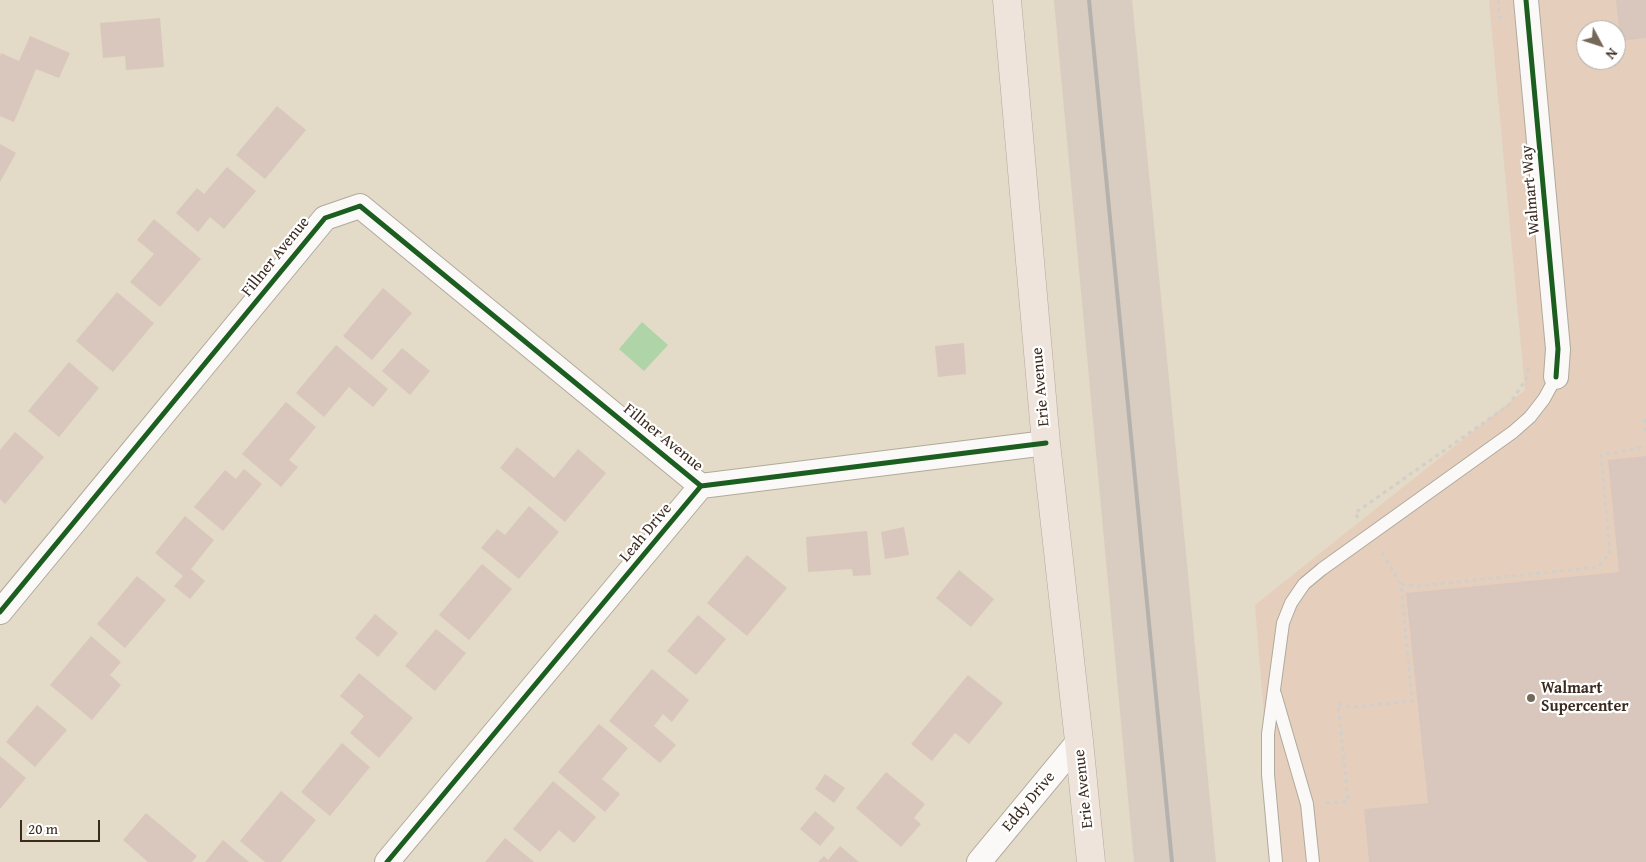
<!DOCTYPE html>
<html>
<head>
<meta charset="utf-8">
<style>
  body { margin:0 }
  #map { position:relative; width:1646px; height:862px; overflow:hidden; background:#e3dac7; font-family:"Gentium Book Plus",serif }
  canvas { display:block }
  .north { position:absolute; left:1576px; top:20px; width:50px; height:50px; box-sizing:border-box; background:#fff; border:1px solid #b1aaa5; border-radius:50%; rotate:130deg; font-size:14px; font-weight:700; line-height:20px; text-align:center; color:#3b2a1e }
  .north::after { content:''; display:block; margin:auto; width:18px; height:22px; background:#766859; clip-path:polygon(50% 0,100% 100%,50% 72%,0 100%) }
  .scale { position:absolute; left:20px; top:820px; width:80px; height:22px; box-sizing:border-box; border:2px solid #3b2a1e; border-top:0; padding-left:6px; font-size:15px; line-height:18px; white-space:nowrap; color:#3b2a1e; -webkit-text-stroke:4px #fff; paint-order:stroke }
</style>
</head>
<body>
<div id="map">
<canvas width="1646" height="862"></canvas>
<div class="north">N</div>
<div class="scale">20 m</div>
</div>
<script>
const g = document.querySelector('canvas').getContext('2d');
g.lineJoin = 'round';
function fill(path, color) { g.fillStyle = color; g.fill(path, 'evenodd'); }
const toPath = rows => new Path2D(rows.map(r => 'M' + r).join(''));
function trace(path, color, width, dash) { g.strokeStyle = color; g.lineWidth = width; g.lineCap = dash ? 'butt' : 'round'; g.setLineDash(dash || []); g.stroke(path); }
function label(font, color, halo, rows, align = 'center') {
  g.font = font + ' "Gentium Book Plus",serif'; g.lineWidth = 4.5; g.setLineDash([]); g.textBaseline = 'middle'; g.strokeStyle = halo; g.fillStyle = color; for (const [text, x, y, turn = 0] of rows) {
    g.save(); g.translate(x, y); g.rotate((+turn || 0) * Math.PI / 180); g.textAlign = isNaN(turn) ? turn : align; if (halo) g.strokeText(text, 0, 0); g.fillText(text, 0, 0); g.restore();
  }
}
const built = toPath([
  [1489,0,1646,0,1646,862,1276,862,1255,605,1525,390],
  [1586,30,1616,30,1616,60,1586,60]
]);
const industrial = toPath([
  [1054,0,1132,0,1216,862,1134,862]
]);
const green = toPath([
  [642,322,668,345,644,371,619,349]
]);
const building = toPath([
  [1616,0,1646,0,1646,38,1620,41],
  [160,18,164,67,126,70,125,56,103,58,100,23],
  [30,36,70,53,59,78,36,69,14,122,0,116,0,56,1,53,19,61],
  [277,106,306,130,265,179,236,155],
  [0,144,16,153,0,182],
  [227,167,256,191,224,229,210,217,198,232,176,213,197,188,204,194],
  [154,219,201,259,160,307,130,282,154,254,137,240],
  [383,288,412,313,372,360,343,336],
  [117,292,154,323,113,372,76,341],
  [964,343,966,374,938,377,935,346],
  [336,345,388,389,373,407,349,387,324,417,296,393],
  [402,348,430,371,410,395,382,371],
  [69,362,99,388,59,437,28,411],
  [286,402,316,427,289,460,298,467,281,487,242,454],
  [15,432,44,457,5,504,0,499,0,450],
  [517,447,554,478,578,449,606,473,565,522,500,468],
  [1646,456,1646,862,1369,862,1364,809,1428,803,1406,593,1619,572,1608,460],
  [244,469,262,484,223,531,194,507,225,470,236,479],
  [529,506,559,532,519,579,481,548,497,529,505,535],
  [185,516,214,540,191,569,205,581,190,599,174,586,183,576,155,553],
  [904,527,909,555,885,559,881,532],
  [867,531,871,575,853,576,852,569,808,572,806,537],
  [747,555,787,588,747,636,707,603],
  [482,564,512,589,469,640,439,615],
  [959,570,994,599,971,627,936,598],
  [137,576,166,600,125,648,97,624],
  [375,614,398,633,378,657,355,638],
  [698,615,726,639,696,675,667,651],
  [436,629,466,653,435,691,405,666],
  [91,636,121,662,110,675,121,685,92,720,50,685],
  [652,669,689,700,672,722,663,714,654,726,676,745,660,763,609,721],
  [359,673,413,718,379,758,350,733,364,716,340,696],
  [968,675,1003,703,969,744,955,733,932,761,911,744],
  [37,705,67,730,35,767,6,742],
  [599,724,628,748,602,779,620,794,605,812,558,772],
  [342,743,370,767,330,816,301,792],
  [0,756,26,778,0,809],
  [886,772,925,804,914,818,921,824,901,847,856,808],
  [825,774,845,788,834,803,815,789],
  [553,781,596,817,574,843,559,830,540,852,513,829],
  [281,791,316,820,281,862,265,862,240,841],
  [815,811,835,828,820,846,800,829],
  [146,813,197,856,192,862,148,862,123,840],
  [505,838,534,862,485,862],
  [223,840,249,862,205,862],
  [840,846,859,862,818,862,824,856,828,860]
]);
const path = toPath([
  [1498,0,1500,19],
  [1646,420,1645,420,1646,433],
  [1358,518,1355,513,1509,405,1526,379,1529,366],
  [1401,584,1417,586,1598,567,1610,553,1601,455,1646,447],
  [1326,803,1348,801,1338,704,1351,707,1412,701,1401,584,1381,551]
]);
const lane = toPath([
  [1275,694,1307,804,1313,862],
  [1276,862,1268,774,1268,734,1283,623,1291,603,1304,584,1322,569,1513,432,1530,417,1544,399,1556,377]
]);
const street = toPath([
  [1526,0,1558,349,1556,377],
  [0,612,325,218,360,206,701,486],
  [387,862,701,486,1046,443],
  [979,862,1079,741]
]);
const primary = toPath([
  [1007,0,1046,443,1079,741,1091,862]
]);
const rail = toPath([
  [1089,0,1172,862]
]);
const cycleway = toPath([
  [1526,0,1558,349,1556,377],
  [0,612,325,218,360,206,701,486],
  [387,862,701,486,1046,443]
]);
const markers = [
  [1531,698,5,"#766859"]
];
const streetNames = [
  ["Walmart Way",1531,190,-95],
  ["Fillner Avenue",276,257,-51],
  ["Erie Avenue",1041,387,-95],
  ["Fillner Avenue",663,438,39],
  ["Leah Drive",646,533,-50],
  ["Erie Avenue",1084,789,-96],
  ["Eddy Drive",1029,802,-50]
];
const poiNames = [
  ["Walmart",1541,689],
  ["Supercenter",1541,707]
];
fill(built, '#e5cfbc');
fill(industrial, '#d9ccc1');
fill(green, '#aed4a7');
fill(building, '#d9c7be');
trace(lane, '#b0aa9d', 14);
trace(street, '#b0aa9d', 26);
trace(primary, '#b0aa9d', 29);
trace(path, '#d2cfca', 3, [4, 4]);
trace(lane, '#fbf9f7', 12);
trace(street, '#fbf9f7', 24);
trace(primary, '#eee4dc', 28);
trace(rail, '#b5b2ae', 4);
trace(cycleway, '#1b5e20', 5);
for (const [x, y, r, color] of markers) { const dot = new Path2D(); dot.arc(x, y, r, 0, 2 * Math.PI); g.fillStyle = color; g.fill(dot); trace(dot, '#fff', 2); }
label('16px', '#3b2a1e', '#fff', streetNames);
label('bold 16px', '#3b2a1e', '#fff', poiNames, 'left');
</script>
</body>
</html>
